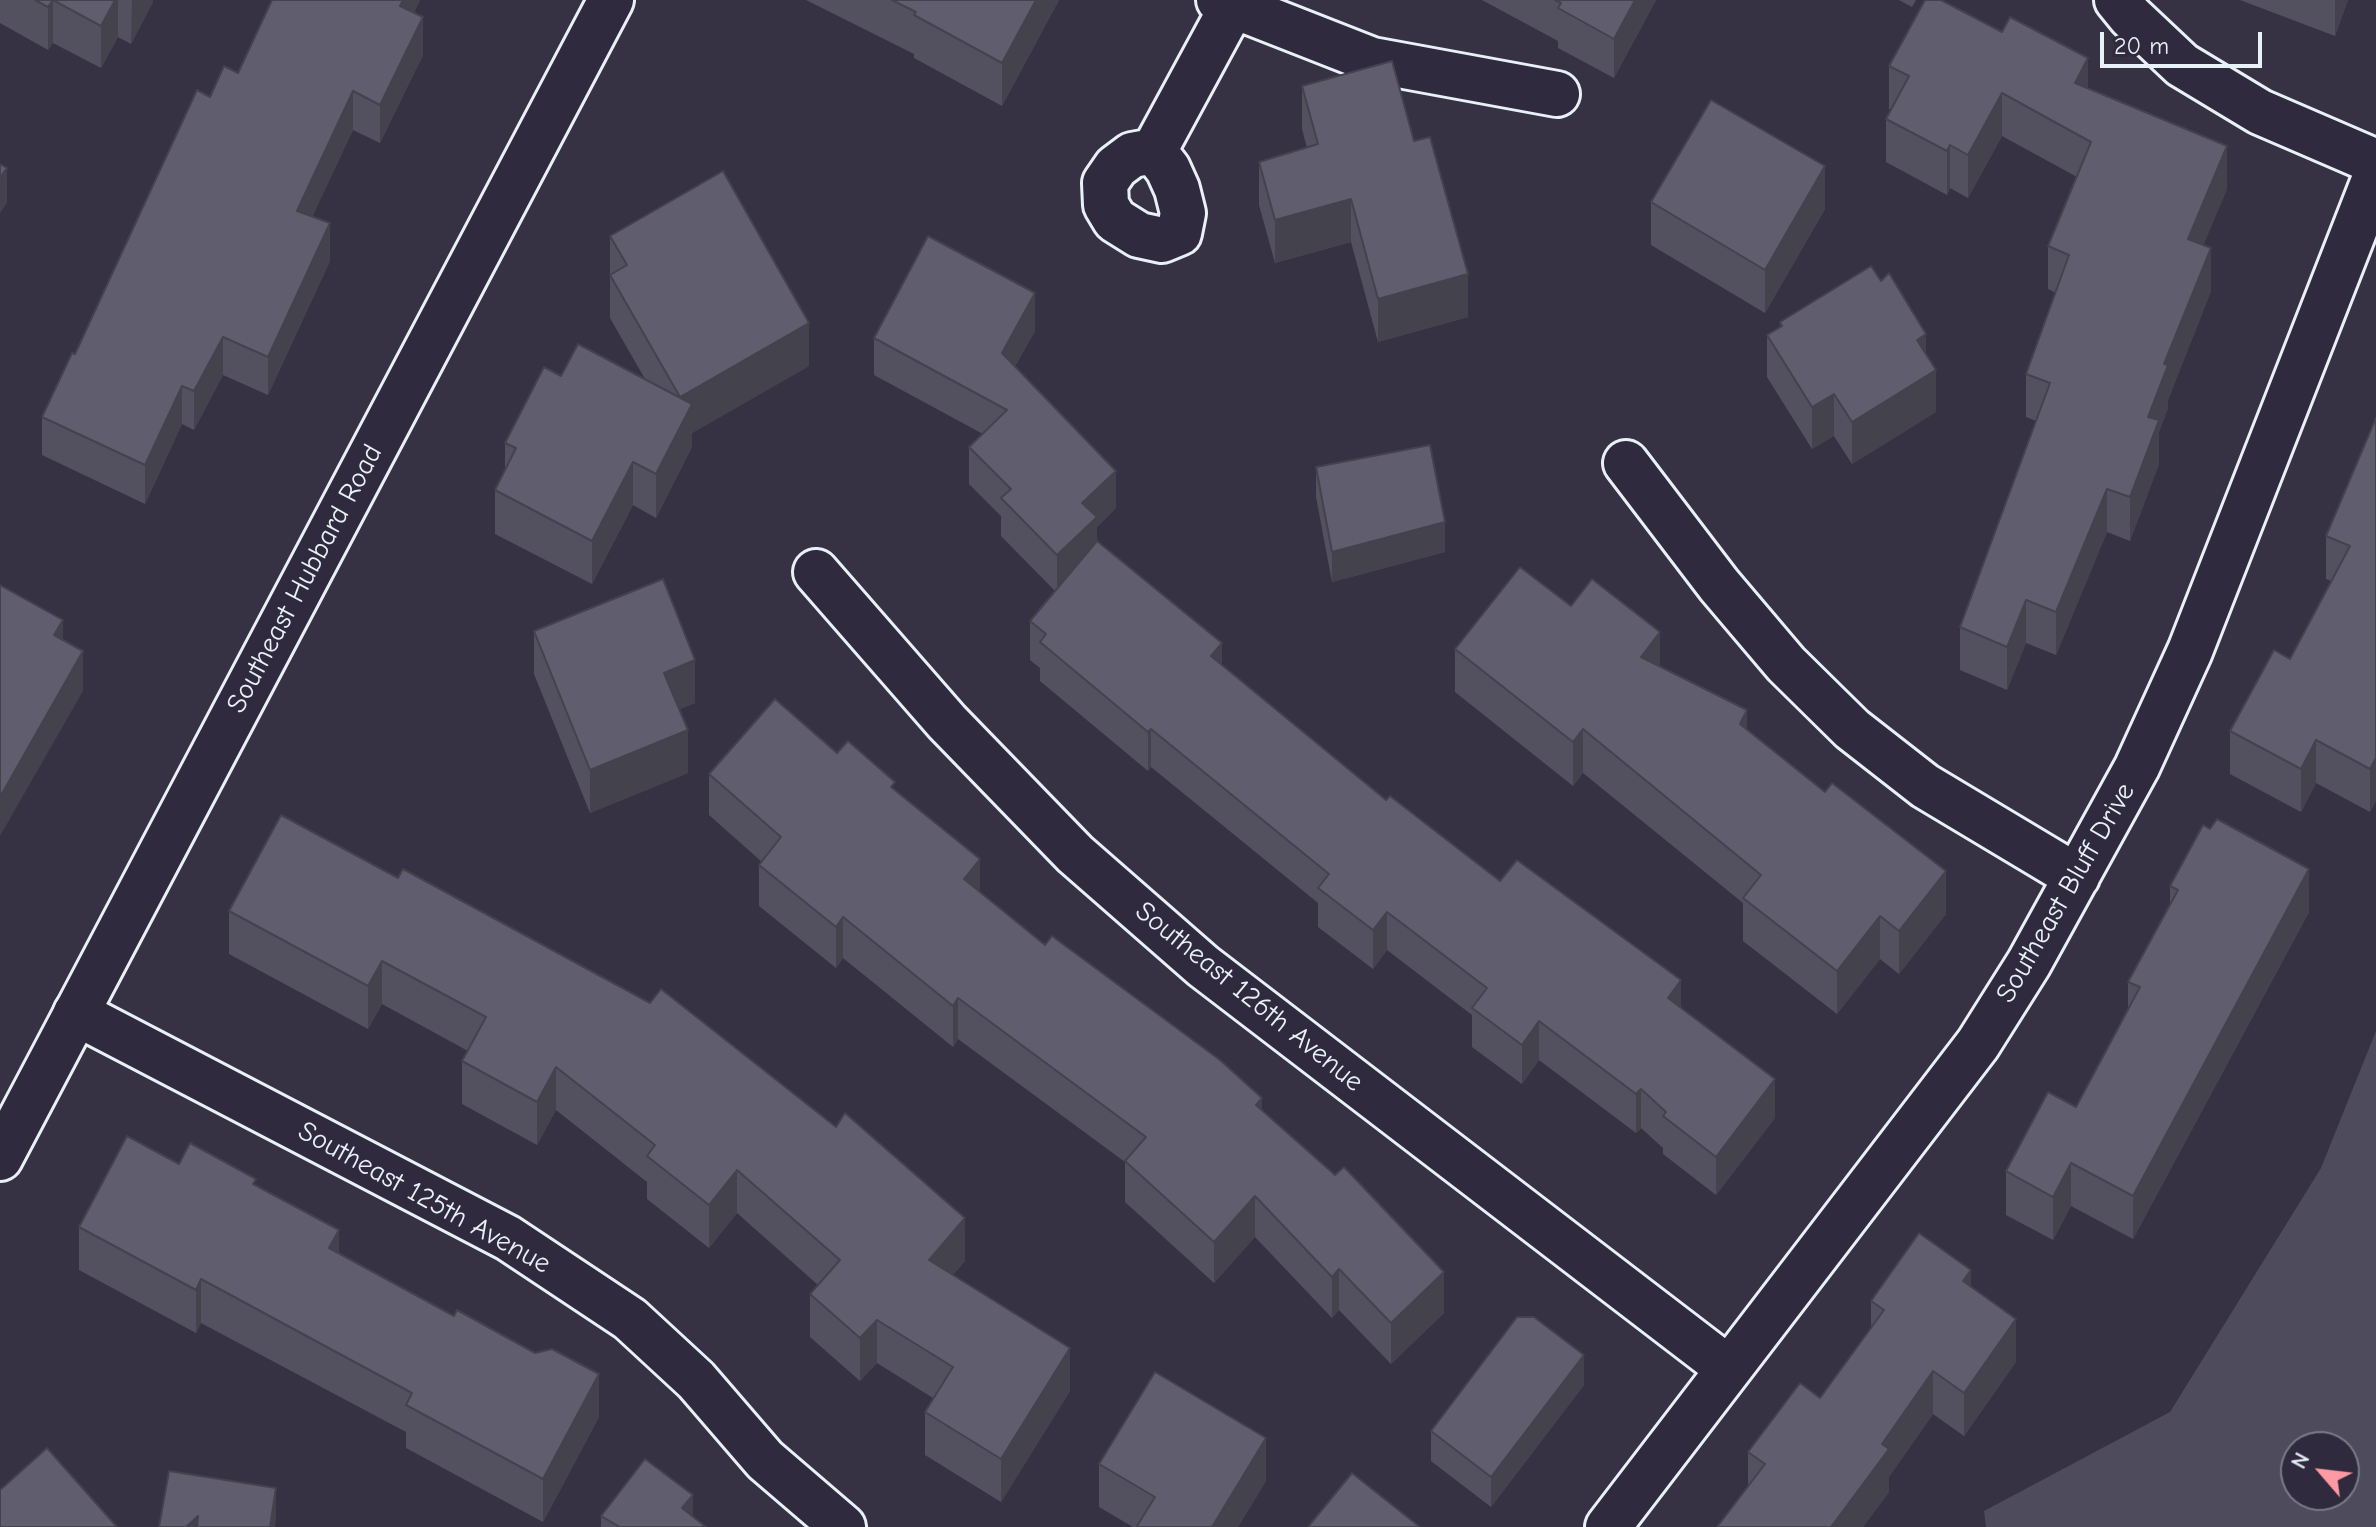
<!DOCTYPE html>
<html>
<head>
<meta charset="utf-8">
<style>
  body { margin:0 }
  #map { position:relative; width:2376px; height:1527px; overflow:hidden; background:#363244; font-family:"Comic Neue",sans-serif }
  canvas { display:block }
  .north { position:absolute; left:2280px; top:1431px; width:80px; height:80px; box-sizing:border-box; background:#2f2a3d; border:2px solid #797a88; border-radius:50%; rotate:298deg; font-size:22px; font-weight:700; line-height:32px; text-align:center; color:#e8f1f8 }
  .north::after { content:''; display:block; margin:auto; width:28px; height:36px; background:#ff9aa2; clip-path:polygon(50% 0,100% 100%,50% 72%,0 100%) }
  .scale { position:absolute; left:2100px; top:32px; width:162px; height:36px; box-sizing:border-box; border:4px solid #e8f1f8; border-top:0; padding-left:10px; font-size:24px; line-height:28px; white-space:nowrap; color:#e8f1f8; -webkit-text-stroke:6px #2f2a3d; paint-order:stroke }
</style>
</head>
<body>
<div id="map">
<canvas width="2376" height="1527"></canvas>
<div class="north">N</div>
<div class="scale">20 m</div>
</div>
<script>
const g = document.querySelector('canvas').getContext('2d');
g.lineJoin = 'round';
function fill(path, color) { g.fillStyle = color; g.fill(path, 'evenodd'); }
const toPath = rows => new Path2D(rows.map(r => 'M' + r).join(''));
function trace(path, color, width, dash) { g.strokeStyle = color; g.lineWidth = width; g.lineCap = dash ? 'butt' : 'round'; g.setLineDash(dash || []); g.stroke(path); }
function label(font, color, halo, rows, align = 'center') {
  g.font = font + ' "Comic Neue",sans-serif'; g.lineWidth = 7; g.setLineDash([]); g.textBaseline = 'middle'; g.strokeStyle = halo; g.fillStyle = color; for (const [text, x, y, turn = 0] of rows) {
    g.save(); g.translate(x, y); g.rotate((+turn || 0) * Math.PI / 180); g.textAlign = isNaN(turn) ? turn : align; if (halo) g.strokeText(text, 0, 0); g.fillText(text, 0, 0); g.restore();
  }
}
const green = toPath([
  [2376,1031,2376,1527,1986,1527,1984,1511,2170,1412,2321,1168],
  [2296,1447,2344,1447,2344,1495,2296,1495]
]);
const minor = toPath([
  [1219,0,1372,60,1557,94],
  [2117,0,2130,16,2182,65,2260,112,2376,162],
  [1154,151,1168,169,1177,189,1183,213,1179,233,1162,240,1139,235,1115,220,1106,205,1105,183,1116,167,1132,155,1154,151,1232,7],
  [1626,463,1719,585,1786,664,1852,729,1925,786,2077,877],
  [816,572,947,722,1075,854,1203,966,1729,1369],
  [76,1013,508,1238,630,1319,696,1380,765,1460,843,1527],
  [1608,1527,1978,1044,2029,963,2137,767,2190,651,2376,175]
]);
const secondary = toPath([
  [0,1158,611,0]
]);
const wall = toPath([
  [0,0,153,0,153,2,131,44,118,37,101,68,53,43,48,50,0,23],
  [272,0,420,0,414,12,423,55,380,143,353,130,312,216,330,261,268,395,223,375,194,430,182,424,145,504,42,455,42,417,210,97,238,73],
  [806,0,1059,0,1002,106,914,58,914,54],
  [1482,0,1656,0,1614,78,1558,48,1558,41],
  [1899,0,1916,0,1912,7],
  [2240,0,2348,0,2335,36],
  [1889,66,2088,89,2227,189,2203,245,2211,291,2168,400,2168,408,2159,432,2159,464,2130,541,2107,532,2056,655,2026,643,2007,690,1960,670,1960,627,2036,421,2026,417,2026,374,2056,293,2048,289,2048,246,2077,177,2002,136,1968,198,1950,188,1947,195,1886,162,1886,119,1891,110,1889,109],
  [1302,86,1414,141,1468,317,1378,342,1351,242,1275,263,1259,205,1259,162,1307,148,1302,129],
  [1651,202,1825,209,1765,313,1651,245],
  [610,236,809,366,692,433,692,447,656,518,633,505,592,584,495,534,495,490,505,471,505,443,645,379,610,318],
  [1780,322,1926,355,1936,412,1852,464,1834,436,1812,449,1767,377,1767,335,1780,327],
  [1035,331,1015,366,1116,508,1097,527,1097,542,1222,665,1386,800,1681,1007,1775,1118,1716,1195,1663,1154,1663,1148,1641,1128,1636,1133,1539,1060,1522,1084,1472,1047,1472,1015,1387,950,1373,969,1318,927,1318,903,1151,767,1148,771,1040,681,1040,668,1030,660,1030,621,1055,591,1001,536,1001,516,969,484,969,447,983,434,874,375,874,338],
  [2376,418,2376,801,2370,812,2316,783,2301,812,2230,774,2230,731,2290,659,2331,581,2326,579,2326,536],
  [1316,467,1445,552,1332,582,1316,497],
  [1571,606,1660,666,1747,730,1946,914,1899,974,1880,959,1837,1014,1743,941,1743,903,1583,773,1573,786,1455,692,1455,649],
  [534,631,695,703,679,709,688,773,590,813,534,674],
  [837,753,895,790,980,892,1045,945,1262,1111,1444,1313,1391,1364,1339,1310,1332,1318,1255,1237,1214,1283,1125,1202,1125,1162,958,1039,953,1047,843,958,836,968,759,906,759,865,762,862,709,815,709,774],
  [281,815,965,1261,953,1275,1070,1391,1001,1502,925,1455,925,1412,933,1398,877,1363,860,1381,810,1337,810,1294,818,1285,737,1213,709,1248,647,1199,647,1182,556,1110,537,1145,462,1104,462,1061,468,1051,382,1004,368,1029,229,954,229,911],
  [2170,886,2309,912,2133,1239,2071,1206,2053,1240,2006,1215,2006,1171,2076,1107,2128,1008,2128,982,2170,905],
  [179,1164,256,1185,339,1254,599,1417,543,1522,406,1448,406,1432,201,1323,196,1333,79,1270,79,1227],
  [1971,1287,2016,1362,1964,1436,1933,1414,1889,1477,1889,1492,1863,1527,1717,1527,1748,1486,1748,1452,1820,1398,1871,1328,1871,1301],
  [1584,1385,1491,1507,1431,1461,1431,1431],
  [1099,1464,1266,1481,1238,1527,1133,1527,1099,1507],
  [601,1516,693,1517,706,1527,601,1527]
]);
const shadedWall = toPath([
  [53,0,53,43,48,50,48,7],
  [115,0,118,0,118,37,101,68,101,26],
  [132,0,153,0,153,2,131,44],
  [403,0,420,0,400,44,400,6],
  [1036,0,1059,0,1002,106,1002,63],
  [1635,0,1656,0,1614,78,1614,39],
  [2335,0,2348,0,2335,36],
  [423,17,423,55,380,143,380,105],
  [2088,58,2088,101,2075,83],
  [353,91,353,130,297,250,297,211],
  [2002,93,2002,136,1968,198,1968,155],
  [1950,145,1950,188,1947,195,1947,151],
  [2227,146,2227,189,2188,282,2188,239],
  [1825,166,1825,209,1765,313,1765,270],
  [7,168,7,203,0,213,0,178],
  [1351,199,1351,242,1275,263,1275,220],
  [330,223,330,261,268,395,268,357],
  [2211,248,2211,291,2168,400,2168,408,2159,432,2159,464,2130,541,2130,497,2148,417,2164,364],
  [1468,274,1468,317,1378,342,1378,299],
  [1035,293,1035,331,1002,390,1002,353],
  [809,323,809,366,692,433,692,447,656,518,656,474,680,397],
  [1926,334,1926,376,1936,370,1936,412,1852,464,1852,422,1917,340],
  [223,337,223,375,194,430,194,391],
  [182,386,182,424,145,504,145,465],
  [1834,394,1834,436,1812,449,1812,407],
  [633,462,633,505,592,584,592,541],
  [1116,471,1116,508,1097,527,1097,554,1057,592,1057,555,1082,503],
  [2107,489,2107,532,2056,655,2056,612],
  [1445,522,1445,552,1332,582,1332,552],
  [2026,600,2026,643,2007,690,2007,647],
  [63,620,63,659,54,635],
  [1660,632,1660,676,1641,657],
  [1222,643,1222,682,1211,656],
  [83,651,83,691,0,836,0,797],
  [695,660,695,703,664,716,664,673],
  [1747,710,1747,753,1740,724],
  [1151,729,1151,767,1148,771,1148,732],
  [1583,729,1583,773,1573,786,1573,742],
  [688,730,688,773,590,813,590,770],
  [2316,740,2316,783,2301,812,2301,769],
  [2376,758,2376,801,2370,812,2370,769],
  [980,859,980,900,964,879],
  [2309,869,2309,912,2133,1239,2133,1196],
  [1946,871,1946,914,1899,974,1899,931],
  [1387,912,1387,950,1373,969,1373,930],
  [1880,916,1880,959,1837,1014,1837,971],
  [843,917,843,958,836,968,836,927],
  [382,961,382,1004,368,1029,368,986],
  [1681,980,1681,1019,1668,998],
  [958,998,958,1039,953,1047,953,1006],
  [1539,1021,1539,1060,1522,1084,1522,1045],
  [556,1067,556,1110,537,1145,537,1102],
  [1775,1079,1775,1118,1716,1195,1716,1157],
  [1641,1089,1641,1128,1636,1133,1636,1094],
  [1262,1098,1262,1139,1256,1105],
  [2071,1163,2071,1206,2053,1240,2053,1197],
  [737,1170,737,1213,709,1248,709,1205],
  [1255,1196,1255,1237,1214,1283,1214,1242],
  [965,1218,965,1261,929,1303,929,1260],
  [339,1230,339,1273,329,1248],
  [1339,1269,1339,1310,1332,1318,1332,1277],
  [1971,1270,1971,1313,1963,1281],
  [1444,1272,1444,1313,1391,1364,1391,1323],
  [201,1279,201,1323,196,1333,196,1290],
  [2016,1319,2016,1362,1964,1436,1964,1393],
  [877,1320,877,1363,860,1381,860,1338],
  [1070,1348,1070,1391,1001,1502,1001,1459],
  [1584,1355,1584,1385,1491,1507,1491,1477],
  [1933,1371,1933,1414,1889,1477,1889,1492,1863,1527,1831,1527,1882,1444],
  [599,1374,599,1417,543,1522,543,1479],
  [1266,1438,1266,1481,1238,1527,1212,1527],
  [276,1488,276,1518,275,1527,270,1527],
  [693,1495,693,1527,682,1508],
  [198,1516,198,1527,186,1527]
]);
const building = toPath([
  [35,0,115,0,101,26,53,0,48,7,35,0],
  [272,0,403,0,400,6,423,17,380,105,353,91,297,211,330,223,268,357,223,337,194,391,182,386,145,465,42,417,72,353,75,354,197,90,210,97,224,66,238,73,272,0],
  [892,0,1036,0,1002,63,914,15,916,12,892,0],
  [1555,0,1635,0,1614,39,1558,8,1561,3,1555,0],
  [1925,0,1941,0,2002,32,2010,17,2088,58,2075,83,2227,146,2188,239,2211,248,2164,364,2168,365,2148,417,2159,420,2130,497,2107,489,2056,612,2026,600,2007,647,1960,627,2050,383,2026,374,2069,255,2048,246,2091,142,2002,93,1968,155,1950,145,1947,151,1886,119,1909,76,1889,66,1925,0],
  [1392,61,1414,141,1430,137,1468,274,1378,299,1351,199,1275,220,1259,162,1318,144,1302,86,1392,61],
  [1711,100,1825,166,1765,270,1651,202,1711,100],
  [0,164,7,168,0,178,0,164],
  [723,171,809,323,680,397,610,275,627,265,610,236,723,171],
  [928,236,1035,293,1002,353,1116,471,1082,503,1097,517,1057,555,1001,498,1011,489,969,447,1007,410,874,338,928,236],
  [1871,266,1881,281,1889,273,1926,334,1917,340,1936,370,1852,422,1834,394,1812,407,1767,335,1782,326,1780,322,1871,266],
  [578,344,692,404,656,474,633,462,592,541,495,490,516,448,505,443,544,367,561,376,578,344],
  [2376,418,2376,758,2370,769,2316,740,2301,769,2230,731,2274,650,2290,659,2350,546,2326,536,2376,418],
  [1430,445,1445,522,1332,552,1316,467,1430,445],
  [1097,541,1222,643,1211,656,1386,800,1390,796,1500,881,1517,860,1681,980,1668,998,1775,1079,1716,1157,1663,1116,1666,1112,1641,1089,1636,1094,1539,1021,1522,1045,1472,1008,1487,988,1387,912,1373,930,1318,888,1329,874,1151,729,1148,732,1040,642,1046,634,1030,621,1097,541],
  [1520,567,1571,606,1592,579,1660,632,1641,657,1747,710,1740,724,1825,792,1832,783,1946,871,1899,931,1880,916,1837,971,1743,898,1761,875,1583,729,1573,742,1455,649,1520,567],
  [663,579,695,660,664,673,688,730,590,770,534,631,663,579],
  [0,585,63,620,54,635,83,651,0,797,0,585],
  [775,699,837,753,848,741,895,782,891,787,980,859,964,879,1045,945,1052,936,1220,1060,1262,1098,1256,1105,1335,1175,1344,1167,1444,1272,1391,1323,1339,1269,1332,1277,1255,1196,1214,1242,1125,1161,1146,1137,958,998,953,1006,843,917,836,927,759,865,781,837,709,774,775,699],
  [281,815,398,878,403,869,650,1003,661,989,836,1127,845,1113,965,1218,929,1260,1070,1348,1001,1459,925,1412,953,1367,877,1320,860,1338,810,1294,840,1260,737,1170,709,1205,647,1156,655,1145,556,1067,537,1102,462,1061,486,1017,382,961,368,986,229,911,281,815],
  [2217,819,2309,869,2133,1196,2071,1163,2053,1197,2006,1171,2048,1092,2076,1107,2140,987,2128,982,2178,890,2170,886,2203,825,2210,829,2217,819],
  [127,1136,179,1164,190,1143,256,1179,253,1184,339,1230,329,1248,454,1316,457,1310,535,1353,552,1349,599,1374,543,1479,406,1405,412,1393,201,1279,196,1290,79,1227,127,1136],
  [1919,1233,1971,1270,1963,1281,2016,1319,1964,1393,1933,1371,1882,1444,1889,1449,1831,1527,1717,1527,1765,1464,1748,1452,1800,1383,1820,1398,1884,1310,1871,1301,1919,1233],
  [1517,1317,1534,1317,1584,1355,1491,1477,1431,1431,1517,1317],
  [1155,1372,1266,1438,1212,1527,1139,1527,1137,1526,1155,1497,1099,1464,1155,1372],
  [47,1448,117,1527,0,1527,0,1490,47,1448],
  [645,1459,693,1495,682,1508,706,1527,620,1527,601,1516,645,1459],
  [169,1471,276,1488,270,1527,197,1527,198,1516,186,1527,159,1527,169,1471],
  [1352,1473,1420,1527,1308,1527,1352,1473]
]);
const streetNames = [
  ["Southeast Hubbard Road",305,579,-62],
  ["Southeast Bluff Drive",2066,893,-60],
  ["Southeast 126th Avenue",1249,997,39],
  ["Southeast 125th Avenue",424,1198,29]
];
fill(green, '#4d4b5c');
trace(minor, '#e8f1f8', 50);
trace(secondary, '#e8f1f8', 50);
trace(minor, '#2f2a3d', 44);
trace(secondary, '#2f2a3d', 44);
fill(wall, '#53515f');
fill(shadedWall, '#43424d');
fill(building, '#605e6e');
trace(building, '#43424d', 2);
label('28px', '#e8f1f8', '#2f2a3d', streetNames);
</script>
</body>
</html>
